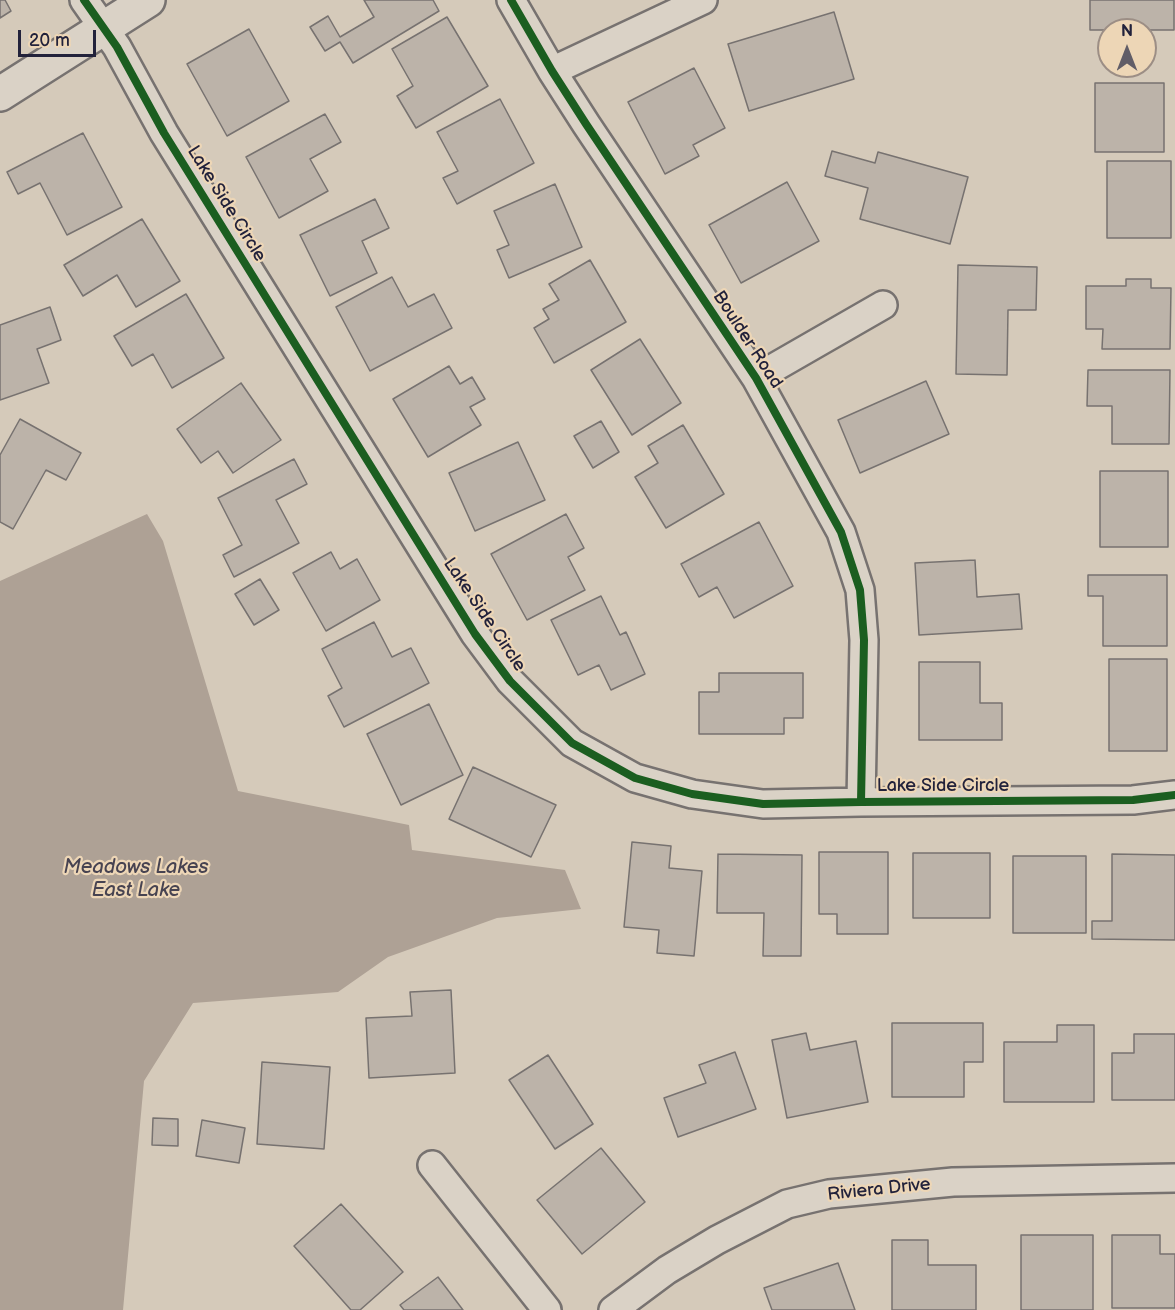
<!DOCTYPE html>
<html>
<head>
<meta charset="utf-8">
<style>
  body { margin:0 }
  #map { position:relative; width:1175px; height:1310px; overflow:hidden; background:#d5caba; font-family:"Balsamiq Sans",sans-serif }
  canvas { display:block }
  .north { position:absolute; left:1097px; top:18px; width:60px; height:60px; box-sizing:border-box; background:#edd6b6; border:2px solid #9c8e85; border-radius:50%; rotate:0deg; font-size:16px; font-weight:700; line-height:24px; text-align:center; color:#22223b }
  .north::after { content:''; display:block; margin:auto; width:21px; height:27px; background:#615d67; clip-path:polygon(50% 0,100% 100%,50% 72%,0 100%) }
  .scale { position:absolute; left:18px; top:30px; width:78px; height:27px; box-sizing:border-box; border:3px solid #22223b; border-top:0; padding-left:8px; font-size:18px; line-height:21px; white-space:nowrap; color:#22223b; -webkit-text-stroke:4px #edd6b6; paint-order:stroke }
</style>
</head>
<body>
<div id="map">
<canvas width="1175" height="1310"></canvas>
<div class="north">N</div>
<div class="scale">20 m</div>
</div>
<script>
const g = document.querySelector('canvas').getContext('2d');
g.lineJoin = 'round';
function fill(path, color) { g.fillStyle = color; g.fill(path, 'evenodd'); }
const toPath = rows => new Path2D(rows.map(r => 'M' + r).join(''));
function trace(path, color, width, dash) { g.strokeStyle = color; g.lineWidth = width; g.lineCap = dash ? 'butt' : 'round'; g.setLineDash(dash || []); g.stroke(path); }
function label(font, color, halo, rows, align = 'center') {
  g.font = font + ' "Balsamiq Sans",sans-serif'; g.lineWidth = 4.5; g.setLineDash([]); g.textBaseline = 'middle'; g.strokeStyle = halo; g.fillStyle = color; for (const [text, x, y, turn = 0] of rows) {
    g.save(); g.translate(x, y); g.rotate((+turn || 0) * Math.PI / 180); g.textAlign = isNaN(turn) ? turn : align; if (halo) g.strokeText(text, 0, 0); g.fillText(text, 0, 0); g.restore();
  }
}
const water = toPath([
  [147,514,163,541,238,791,409,825,412,850,565,870,581,909,497,918,388,957,338,992,193,1003,144,1081,123,1310,0,1310,0,581]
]);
const building = toPath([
  [0,0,5,0,11,11,0,18,0,0],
  [364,0,433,0,439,11,353,63,340,42,325,51,310,27,328,16,340,37,374,17,364,0],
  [1090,0,1174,0,1174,30,1090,30,1090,0],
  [834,12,854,79,749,111,728,44,834,12],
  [447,17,488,86,416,128,397,96,413,86,392,49,447,17],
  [249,29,289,101,227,136,187,64,249,29],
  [694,68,725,128,693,145,699,156,665,174,628,102,694,68],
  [1095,83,1164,83,1164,152,1095,152,1095,83],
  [500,99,534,163,457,204,443,178,458,171,437,132,500,99],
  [325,114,341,142,310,159,328,191,279,218,246,157,325,114],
  [83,133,122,207,67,235,40,183,18,194,7,172,83,133],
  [832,151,875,163,878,152,968,177,950,244,860,219,868,188,825,176,832,151],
  [1107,161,1171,161,1171,238,1107,238,1107,161],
  [787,182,819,241,741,283,709,225,787,182],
  [555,184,582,247,509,278,497,250,509,245,494,211,555,184],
  [375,199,389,228,362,241,377,273,330,296,300,235,375,199],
  [142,219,180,281,136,307,117,275,83,296,64,265,142,219],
  [590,260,626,322,554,363,534,328,549,319,543,309,559,300,549,284,590,260],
  [958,265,1037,267,1036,310,1008,310,1007,375,956,374,958,265],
  [392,277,408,307,434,294,452,328,370,371,336,307,392,277],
  [1126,279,1151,279,1151,288,1171,288,1170,349,1102,349,1103,329,1086,329,1086,286,1126,286,1126,279],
  [186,294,224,358,172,388,153,354,132,366,114,336,186,294],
  [50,307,61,340,37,349,49,383,0,400,0,325,50,307],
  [640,339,681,403,632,435,591,370,640,339],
  [449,366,460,384,472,377,485,399,470,407,481,425,428,457,393,399,449,366],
  [1088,370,1170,370,1169,444,1112,444,1112,406,1087,406,1088,370],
  [926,381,949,434,860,473,838,420,926,381],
  [241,383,281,440,233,473,218,451,201,463,177,429,241,383],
  [20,419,81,453,66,480,46,470,13,529,0,522,0,455,20,419],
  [601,421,619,452,593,468,574,436,601,421],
  [683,425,724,494,666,528,635,477,658,463,648,446,683,425],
  [518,442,545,500,475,531,449,473,518,442],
  [294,459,307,484,276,500,299,543,234,577,223,555,242,545,218,498,294,459],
  [1100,471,1168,471,1168,547,1100,547,1100,471],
  [566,514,584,548,568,557,585,590,527,620,491,554,566,514],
  [759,522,793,586,734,618,717,587,699,597,681,564,759,522],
  [331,552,340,569,357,559,380,600,326,631,293,573,331,552],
  [975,560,977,597,1019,594,1022,629,919,635,915,563,975,560],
  [1088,575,1167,575,1167,646,1103,646,1103,596,1088,596,1088,575],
  [260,579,279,610,254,625,235,594,260,579],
  [601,596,620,635,626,632,645,674,611,690,599,665,578,675,551,620,601,596],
  [374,622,392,657,411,648,429,683,344,727,328,696,342,688,322,649,374,622],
  [1109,659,1167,659,1167,751,1109,751,1109,659],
  [919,662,980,662,980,703,1002,703,1002,740,919,740,919,662],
  [719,673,803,673,803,718,784,718,784,734,699,734,699,692,719,692,719,673],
  [429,704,463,775,401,805,367,734,429,704],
  [473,767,556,805,531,857,449,819,473,767],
  [632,842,671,846,669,868,702,871,694,956,657,953,659,930,624,927,632,842],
  [819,852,888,852,888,934,837,934,837,914,819,914,819,852],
  [913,853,990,853,990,918,913,918,913,853],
  [718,854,802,855,801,956,763,956,764,913,717,913,718,854],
  [1112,854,1175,855,1175,940,1092,939,1092,921,1112,921,1112,854],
  [1013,856,1086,856,1086,933,1013,933,1013,856],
  [451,990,455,1073,369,1078,366,1018,412,1016,410,992,451,990],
  [892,1023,983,1023,983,1062,964,1062,964,1097,892,1097,892,1023],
  [1057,1025,1094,1025,1094,1102,1004,1102,1004,1042,1057,1042,1057,1025],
  [806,1033,810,1050,856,1041,868,1102,787,1118,772,1040,806,1033],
  [1134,1034,1175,1034,1175,1100,1112,1100,1112,1053,1134,1053,1134,1034],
  [735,1052,756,1109,678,1137,664,1098,706,1083,699,1065,735,1052],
  [548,1055,593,1124,555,1149,509,1080,548,1055],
  [262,1062,330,1067,324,1149,257,1144,262,1062],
  [153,1118,178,1119,178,1146,152,1145,153,1118],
  [202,1120,245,1128,239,1163,196,1156,202,1120],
  [601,1148,645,1202,582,1254,537,1200,601,1148],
  [341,1204,403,1272,360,1310,351,1310,294,1246,341,1204],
  [1021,1235,1093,1235,1093,1310,1021,1310,1021,1235],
  [1112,1235,1160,1235,1160,1254,1175,1254,1175,1308,1112,1308,1112,1235],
  [892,1240,928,1240,928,1265,976,1265,976,1310,892,1310,892,1240],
  [838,1263,855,1310,772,1310,764,1288,838,1263],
  [438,1277,463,1310,404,1310,400,1305,438,1277]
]);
const street = toPath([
  [84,0,117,47,164,133,475,634,510,681,572,743,635,778,692,794,763,804,861,802,1133,800,1175,795],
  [511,0,552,71,586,124,756,378,841,532,860,590,864,640,861,802],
  [552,71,703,0],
  [756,378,883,305],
  [432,1165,547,1310],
  [613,1310,667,1270,717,1240,787,1204,829,1194,953,1182,1175,1178]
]);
const secondary = toPath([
  [0,94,148,0]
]);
const cycleway = toPath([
  [84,0,117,47,164,133,475,634,510,681,572,743,635,778,692,794,763,804,861,802,1133,800,1175,795],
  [511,0,552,71,586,124,756,378,841,532,860,590,864,640,861,802]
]);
const streetNames = [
  ["Lake Side Circle",226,204,58],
  ["Boulder Road",747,340,57],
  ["Lake Side Circle",484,615,56],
  ["Lake Side Circle",943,786],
  ["Riviera Drive",879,1190,-6]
];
const waterNames = [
  ["Meadows Lakes",136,868],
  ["East Lake",136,891]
];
fill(water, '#aea195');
fill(building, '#bcb3a9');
trace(building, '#777270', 1.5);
trace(street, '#777270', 32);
trace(secondary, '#777270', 38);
trace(street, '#dad2c6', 27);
trace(secondary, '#dad2c6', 33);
trace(cycleway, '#1b5e20', 8);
label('18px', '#22223b', '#edd6b6', streetNames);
label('italic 20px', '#474351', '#edd6b6', waterNames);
</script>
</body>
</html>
